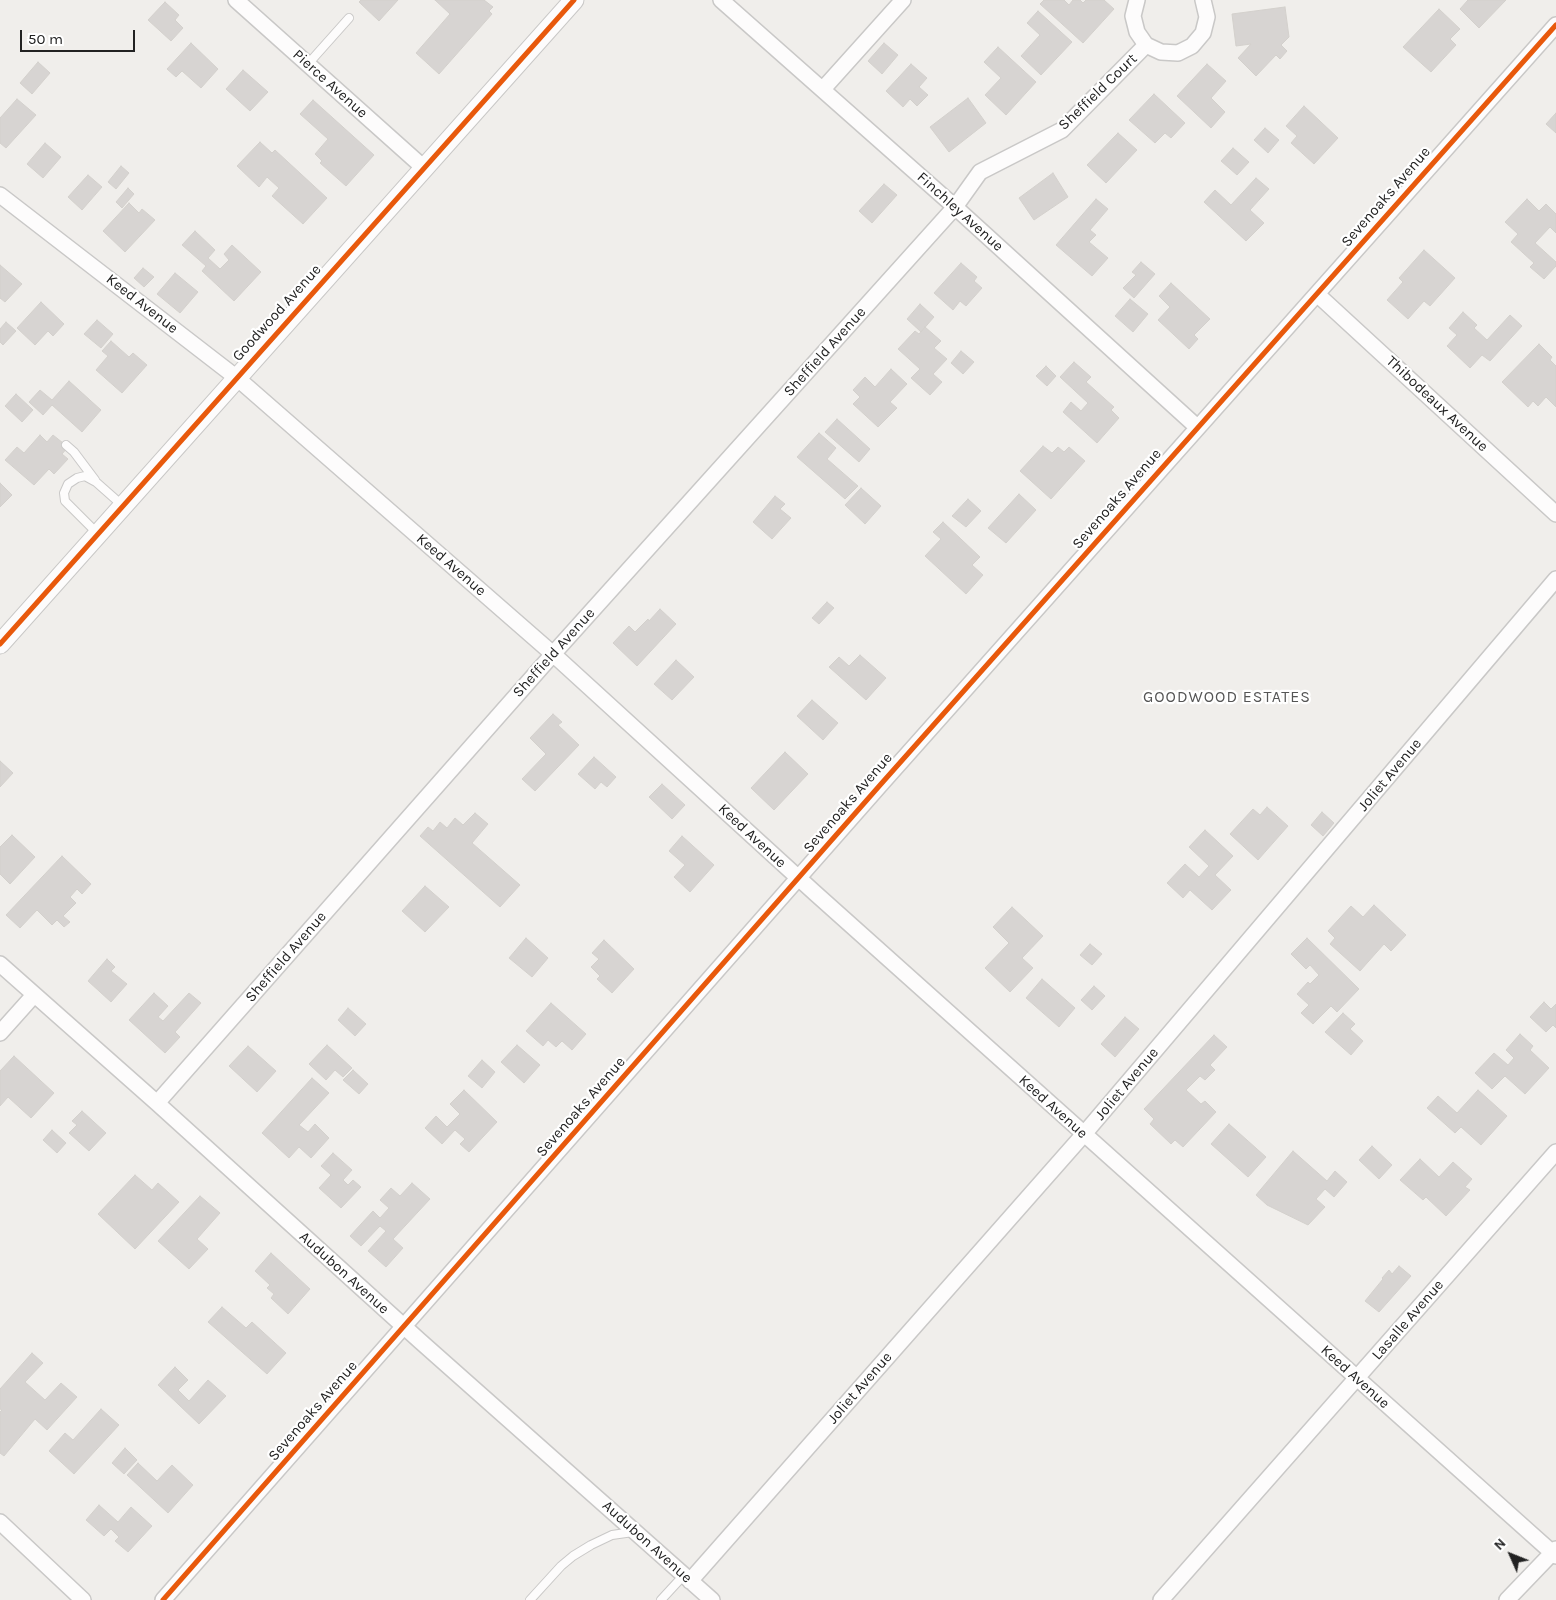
<!DOCTYPE html>
<html>
<head>
<meta charset="utf-8">
<style>
  body { margin:0 }
  #map { position:relative; width:1556px; height:1600px; overflow:hidden; background:#f0eeeb; font-family:Karla,sans-serif }
  canvas { display:block }
  .north { position:absolute; left:1486px; top:1530px; width:50px; height:50px; -webkit-text-stroke:4px #fff; paint-order:stroke; rotate:314deg; font-size:14px; font-weight:700; line-height:20px; text-align:center; color:#222 }
  .north::after { content:''; display:block; margin:auto; width:18px; height:22px; background:#222; clip-path:polygon(50% 0,100% 100%,50% 72%,0 100%) }
  .scale { position:absolute; left:20px; top:30px; width:115px; height:22px; box-sizing:border-box; border:2px solid #222; border-top:0; padding-left:6px; font-size:15px; line-height:18px; white-space:nowrap; color:#222; -webkit-text-stroke:4px #fff; paint-order:stroke }
</style>
</head>
<body>
<div id="map">
<canvas width="1556" height="1600"></canvas>
<div class="north">N</div>
<div class="scale">50 m</div>
</div>
<script>
const g = document.querySelector('canvas').getContext('2d');
g.lineJoin = 'round';
function fill(path, color) { g.fillStyle = color; g.fill(path, 'evenodd'); }
const toPath = rows => new Path2D(rows.map(r => 'M' + r).join(''));
function trace(path, color, width, dash) { g.strokeStyle = color; g.lineWidth = width; g.lineCap = dash ? 'butt' : 'round'; g.setLineDash(dash || []); g.stroke(path); }
function label(font, color, halo, rows, align = 'center') {
  g.font = font + ' Karla,sans-serif'; g.lineWidth = 4.5; g.setLineDash([]); g.textBaseline = 'middle'; g.strokeStyle = halo; g.fillStyle = color; for (const [text, x, y, turn = 0] of rows) {
    g.save(); g.translate(x, y); g.rotate((+turn || 0) * Math.PI / 180); g.textAlign = isNaN(turn) ? turn : align; if (halo) g.strokeText(text, 0, 0); g.fillText(text, 0, 0); g.restore();
  }
}
const building = toPath([
  [361,0,398,0,379,21,359,2,361,0],
  [435,0,484,0,493,7,489,11,492,14,439,74,416,53,450,14,435,0],
  [1044,0,1064,0,1069,5,1073,0,1080,0,1083,3,1086,0,1104,0,1114,9,1083,43,1040,4,1044,0],
  [1468,0,1506,0,1479,28,1460,9,1468,0],
  [165,2,179,15,175,20,183,28,171,41,148,20,165,2],
  [1285,7,1289,37,1281,45,1287,51,1280,59,1276,55,1256,76,1238,58,1251,44,1236,46,1232,14,1285,7],
  [1439,9,1460,29,1450,39,1456,45,1431,72,1403,47,1439,9],
  [1038,11,1072,42,1041,75,1021,56,1040,35,1027,23,1038,11],
  [191,43,218,69,201,88,182,71,176,77,167,69,191,43],
  [884,43,898,55,882,74,868,61,884,43],
  [998,47,1036,82,1006,115,985,95,1001,78,984,62,998,47],
  [38,62,50,73,32,94,20,83,38,62],
  [911,64,927,78,919,87,928,95,917,106,910,99,903,107,886,91,911,64],
  [1207,64,1226,81,1211,98,1225,112,1211,128,1177,96,1207,64],
  [243,70,268,92,250,111,226,89,243,70],
  [1154,94,1185,123,1171,138,1165,133,1155,143,1129,120,1154,94],
  [968,98,986,123,949,152,930,127,968,98],
  [17,99,36,115,6,148,0,143,0,118,17,99],
  [313,100,374,155,346,186,320,163,322,161,315,154,328,139,300,114,313,100],
  [1304,106,1338,138,1314,164,1291,143,1297,136,1286,126,1304,106],
  [1556,113,1556,133,1546,124,1556,113],
  [1265,128,1279,140,1268,153,1254,140,1265,128],
  [1118,133,1137,150,1106,183,1087,165,1118,133],
  [260,142,272,153,275,150,327,198,303,224,272,196,279,188,267,177,259,187,237,166,260,142],
  [45,143,61,157,43,178,27,164,45,143],
  [1233,148,1249,162,1237,175,1221,161,1233,148],
  [121,166,129,173,116,189,108,182,121,166],
  [1053,173,1068,197,1034,220,1019,198,1053,173],
  [88,175,102,187,82,210,68,197,88,175],
  [1256,178,1269,189,1250,210,1264,223,1246,241,1204,202,1215,190,1231,205,1256,178],
  [884,184,897,195,872,223,859,211,884,184],
  [128,188,134,194,122,208,116,202,128,188],
  [1096,199,1108,209,1090,230,1096,235,1089,242,1108,258,1092,276,1056,245,1096,199],
  [1527,199,1539,211,1546,204,1556,214,1556,233,1550,227,1535,243,1556,262,1556,266,1544,279,1530,267,1534,263,1511,242,1518,234,1505,222,1527,199],
  [129,203,139,213,142,209,155,220,125,252,103,231,129,203],
  [195,231,215,250,208,258,220,269,229,260,224,254,232,245,261,272,234,301,202,271,206,266,182,245,195,231],
  [1424,250,1455,278,1430,306,1424,301,1408,319,1387,300,1403,282,1399,278,1424,250],
  [1141,262,1155,274,1134,298,1123,288,1136,275,1132,272,1141,262],
  [961,263,977,277,974,281,982,288,966,306,960,301,953,310,934,293,961,263],
  [0,265,22,284,5,302,0,298,0,265],
  [143,268,154,277,144,287,134,278,143,268],
  [175,273,198,292,180,313,157,294,175,273],
  [1171,283,1210,319,1194,335,1198,339,1189,349,1158,320,1170,307,1159,296,1171,283],
  [1130,299,1148,314,1133,332,1115,316,1130,299],
  [41,302,64,324,53,336,48,331,35,345,17,328,41,302],
  [920,304,934,317,921,332,907,319,920,304],
  [1463,312,1477,325,1474,328,1487,340,1510,315,1522,326,1490,361,1482,355,1470,368,1447,346,1457,335,1449,328,1463,312],
  [97,320,113,334,101,348,84,334,97,320],
  [6,322,16,331,3,345,0,342,0,329,6,322],
  [925,327,941,341,934,348,947,359,933,374,942,382,930,395,911,378,920,369,898,349,915,331,919,334,925,327],
  [111,341,129,357,133,353,147,365,122,393,96,370,108,356,102,351,111,341],
  [1539,344,1552,357,1550,360,1556,366,1556,407,1546,397,1538,406,1533,401,1528,407,1502,382,1539,344],
  [961,351,974,362,963,374,951,363,961,351],
  [1074,362,1091,377,1086,382,1114,407,1111,410,1119,418,1097,443,1063,412,1071,402,1081,411,1088,403,1060,377,1074,362],
  [1046,366,1056,376,1047,386,1036,376,1046,366],
  [891,369,907,384,890,402,897,408,878,427,853,404,860,397,853,390,865,377,875,387,891,369],
  [69,381,101,410,82,432,52,405,43,415,29,402,40,390,52,400,69,381],
  [16,394,33,410,22,422,5,406,16,394],
  [837,419,870,449,859,462,825,432,837,419],
  [819,433,836,448,827,459,858,486,845,499,797,457,819,433],
  [40,435,47,442,53,435,68,447,62,454,68,459,54,474,49,469,34,485,5,460,17,447,24,453,40,435],
  [1043,446,1052,453,1058,447,1064,452,1069,447,1085,461,1051,499,1020,471,1043,446],
  [0,483,12,495,0,507,0,483],
  [861,488,881,506,865,524,845,505,861,488],
  [1019,494,1036,510,1006,543,988,528,1019,494],
  [775,496,785,504,780,509,791,518,772,539,753,522,775,496],
  [968,499,981,511,966,527,952,516,968,499],
  [943,522,980,557,972,565,983,575,966,594,925,556,941,539,933,532,943,522],
  [827,602,834,608,819,624,812,618,827,602],
  [660,609,676,624,637,666,613,643,629,626,635,632,648,619,649,621,660,609],
  [860,655,886,678,866,700,829,667,839,657,849,666,860,655],
  [676,660,694,677,672,700,654,684,676,660],
  [812,700,838,723,823,740,797,716,812,700],
  [553,714,562,722,558,725,579,745,535,791,522,779,546,754,530,738,553,714],
  [785,752,808,774,774,810,751,788,785,752],
  [594,757,616,777,607,787,601,782,595,789,578,774,594,757],
  [0,761,13,773,0,787,0,761],
  [662,784,685,805,672,819,649,797,662,784],
  [1267,807,1288,826,1258,860,1230,834,1253,809,1260,815,1267,807],
  [1322,812,1334,823,1323,836,1311,825,1322,812],
  [475,813,488,824,472,843,520,885,500,907,420,836,428,827,433,831,440,822,447,828,455,818,463,825,475,813],
  [1205,830,1233,856,1215,875,1231,890,1212,910,1190,890,1183,898,1167,883,1185,864,1199,877,1209,866,1189,847,1205,830],
  [12,835,35,857,10,884,0,874,0,847,12,835],
  [682,836,714,865,690,892,674,877,685,865,669,851,682,836],
  [62,856,91,884,82,894,77,889,70,897,76,903,63,916,70,922,64,927,57,920,52,925,37,910,20,928,6,915,62,856],
  [425,886,449,907,425,932,402,911,425,886],
  [1374,905,1406,935,1391,951,1384,944,1360,971,1330,944,1335,938,1328,931,1351,906,1363,917,1374,905],
  [1012,907,1043,936,1022,958,1033,968,1010,992,985,968,1009,943,993,927,1012,907],
  [526,938,548,958,532,977,509,958,526,938],
  [1307,938,1359,989,1337,1012,1331,1006,1313,1024,1301,1013,1309,1005,1297,994,1308,982,1310,984,1319,975,1310,965,1306,969,1291,954,1307,938],
  [604,940,634,969,612,993,597,979,600,976,591,967,599,959,592,953,604,940],
  [1090,944,1102,954,1092,965,1080,955,1090,944],
  [107,959,115,967,111,971,127,984,111,1002,88,981,107,959],
  [1042,979,1075,1008,1059,1027,1026,998,1042,979],
  [1094,986,1105,996,1092,1010,1081,1000,1094,986],
  [154,993,168,1006,158,1017,163,1021,189,993,201,1003,175,1032,180,1037,165,1053,129,1020,154,993],
  [1544,1002,1551,1009,1556,1004,1556,1028,1553,1025,1546,1032,1530,1017,1544,1002],
  [551,1003,586,1034,572,1050,562,1041,556,1047,548,1040,543,1046,526,1031,551,1003],
  [348,1008,366,1024,355,1036,338,1020,348,1008],
  [1343,1013,1355,1024,1350,1029,1363,1041,1351,1055,1325,1032,1343,1013],
  [1125,1017,1139,1029,1115,1057,1101,1044,1125,1017],
  [1520,1034,1533,1046,1530,1050,1549,1068,1525,1094,1505,1076,1492,1089,1475,1073,1494,1053,1508,1065,1514,1058,1506,1050,1520,1034],
  [1214,1035,1227,1047,1210,1065,1215,1070,1205,1080,1200,1076,1186,1090,1201,1104,1205,1101,1216,1112,1183,1147,1175,1140,1171,1144,1150,1124,1154,1119,1144,1109,1214,1035],
  [327,1045,352,1068,343,1077,335,1070,326,1080,309,1064,327,1045],
  [517,1045,540,1065,524,1083,501,1062,517,1045],
  [248,1046,276,1071,257,1092,229,1066,248,1046],
  [14,1056,54,1093,31,1118,8,1097,0,1106,0,1071,14,1056],
  [482,1060,495,1072,482,1088,468,1076,482,1060],
  [353,1070,368,1084,359,1094,343,1080,353,1070],
  [312,1078,329,1093,299,1125,308,1132,315,1124,329,1138,311,1158,299,1147,289,1158,262,1133,312,1078],
  [464,1090,497,1122,469,1152,460,1144,465,1139,455,1130,442,1144,425,1128,436,1116,447,1127,460,1114,450,1104,464,1090],
  [1478,1090,1507,1116,1481,1145,1461,1127,1455,1133,1427,1108,1438,1096,1457,1113,1478,1090],
  [82,1111,106,1133,89,1151,69,1133,77,1125,72,1121,82,1111],
  [1229,1124,1266,1157,1248,1177,1211,1144,1229,1124],
  [52,1130,66,1143,57,1153,43,1140,52,1130],
  [1372,1146,1392,1165,1379,1179,1359,1160,1372,1146],
  [1293,1151,1327,1181,1335,1171,1347,1182,1334,1197,1325,1189,1316,1199,1325,1207,1308,1225,1267,1205,1256,1195,1293,1151],
  [333,1153,352,1170,343,1180,348,1185,353,1180,361,1187,341,1208,319,1188,331,1175,321,1166,333,1153],
  [1420,1159,1439,1177,1453,1162,1472,1179,1465,1187,1470,1190,1446,1216,1426,1197,1423,1200,1400,1180,1420,1159],
  [135,1175,152,1190,158,1183,179,1202,135,1249,98,1214,135,1175],
  [412,1183,430,1199,393,1239,403,1248,386,1267,368,1251,386,1231,380,1226,361,1246,350,1236,373,1211,380,1218,389,1208,380,1200,391,1188,400,1196,412,1183],
  [200,1196,220,1213,197,1239,208,1249,189,1269,158,1241,200,1196],
  [271,1253,310,1289,288,1314,271,1298,274,1294,267,1288,270,1285,255,1271,271,1253],
  [1399,1266,1411,1276,1379,1312,1365,1301,1383,1279,1382,1278,1389,1270,1392,1274,1399,1266],
  [222,1307,246,1328,252,1322,286,1353,267,1374,208,1322,222,1307],
  [32,1353,43,1363,25,1382,45,1400,61,1383,77,1397,47,1430,35,1419,4,1456,0,1453,0,1412,2,1410,0,1409,0,1389,32,1353],
  [175,1367,188,1380,178,1390,189,1401,208,1380,226,1396,199,1424,158,1385,175,1367],
  [101,1409,119,1425,74,1474,49,1451,65,1433,73,1440,101,1409],
  [125,1448,137,1460,124,1474,112,1463,125,1448],
  [138,1463,157,1481,172,1465,193,1485,168,1513,127,1475,138,1463],
  [99,1505,118,1522,131,1507,152,1526,128,1552,115,1541,119,1537,111,1529,104,1536,86,1520,99,1505]
]);
const service = toPath([
  [308,64,349,18],
  [66,445,74,452,95,480],
  [98,534,65,501,64,493,68,484,77,478,85,476,96,482,122,505],
  [530,1600,561,1566,573,1556,591,1545,612,1535,633,1532],
  [661,1600,684,1575]
]);
const minor = toPath([
  [236,0,424,168],
  [721,0,955,207,1197,427],
  [1137,0,1133,16,1137,32,1146,45,1161,52,1178,53,1192,46,1203,33,1207,17,1203,0],
  [823,89,903,0],
  [0,195,237,378,553,654,815,893,1556,1556],
  [1318,295,1556,514],
  [0,964,157,1103,420,1341,712,1600],
  [0,1033,34,995],
  [157,1103,553,654,955,207,980,172,1062,130,1146,45],
  [0,1522,83,1600],
  [690,1581,1084,1134,1556,579],
  [163,1600,881,784,1556,25],
  [1161,1600,1556,1152],
  [1507,1600,1556,1549]
]);
const tertiary = toPath([
  [0,644,574,0]
]);
const cycleway = toPath([
  [0,644,574,0],
  [163,1600,881,784,1556,25]
]);
const streetNames = [
  ["Pierce Avenue",330,84,42],
  ["Sheffield Court",1098,92,-44],
  ["Sevenoaks Avenue",1386,197,-49],
  ["Finchley Avenue",960,212,42],
  ["Keed Avenue",142,304,38],
  ["Goodwood Avenue",277,313,-48],
  ["Sheffield Avenue",825,352,-48],
  ["Thibodeaux Avenue",1437,404,43],
  ["Sevenoaks Avenue",1117,499,-49],
  ["Keed Avenue",451,565,41],
  ["Sheffield Avenue",554,653,-48],
  ["Joliet Avenue",1390,775,-50],
  ["Sevenoaks Avenue",848,803,-49],
  ["Keed Avenue",752,836,43],
  ["Sheffield Avenue",286,957,-49],
  ["Joliet Avenue",1127,1084,-50],
  ["Sevenoaks Avenue",581,1107,-49],
  ["Keed Avenue",1053,1107,42],
  ["Audubon Avenue",344,1273,42],
  ["Lasalle Avenue",1408,1320,-49],
  ["Keed Avenue",1355,1377,42],
  ["Joliet Avenue",860,1388,-49],
  ["Sevenoaks Avenue",313,1411,-49],
  ["Audubon Avenue",647,1542,42]
];
const neighbourhoodNames = [
  ["GOODWOOD ESTATES",1227,697]
];
fill(building, '#d7d4d2');
trace(building, '#d3d0cc', 1);
trace(service, '#c9c8c7', 10);
trace(minor, '#c9c8c7', 18);
trace(tertiary, '#c9c8c7', 21);
trace(service, '#fdfcfc', 8);
trace(minor, '#fdfcfc', 15);
trace(tertiary, '#fdfcfc', 19);
trace(cycleway, '#e8590c', 5);
label('15px', '#222', '#fff', streetNames);
g.letterSpacing = '1px';
label('16px', '#555', '#fff', neighbourhoodNames);
g.letterSpacing = '0px';
</script>
</body>
</html>
